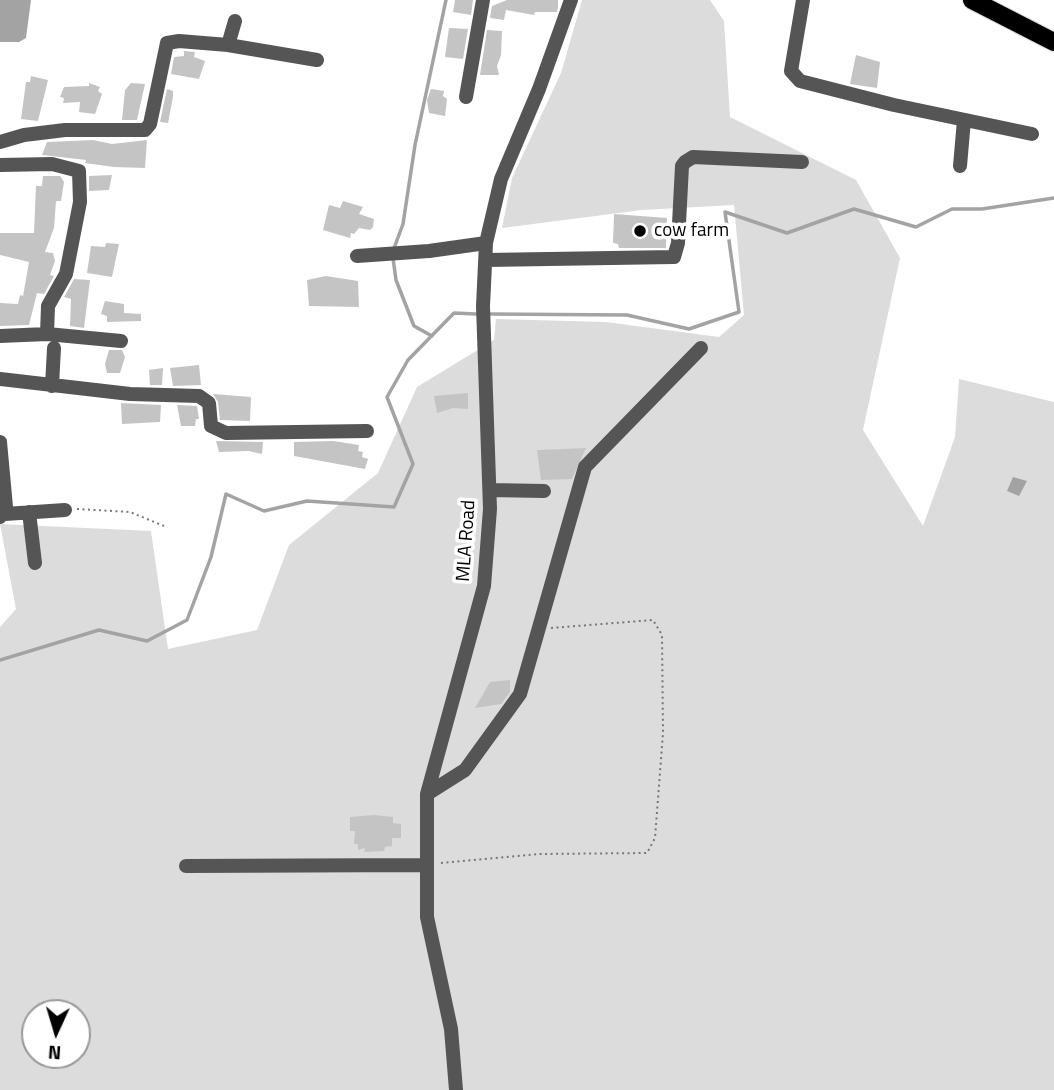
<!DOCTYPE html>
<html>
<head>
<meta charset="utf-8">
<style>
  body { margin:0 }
  #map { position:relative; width:1054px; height:1090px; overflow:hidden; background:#fff; font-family:"Titillium Web",sans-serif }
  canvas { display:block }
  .north { position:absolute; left:21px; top:999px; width:70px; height:70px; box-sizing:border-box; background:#fff; border:2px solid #999; border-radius:50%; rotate:184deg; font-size:19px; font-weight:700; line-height:28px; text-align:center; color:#000 }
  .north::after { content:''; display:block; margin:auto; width:24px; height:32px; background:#000; clip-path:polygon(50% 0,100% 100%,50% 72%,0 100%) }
</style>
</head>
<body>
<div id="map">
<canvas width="1054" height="1090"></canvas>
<div class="north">N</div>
</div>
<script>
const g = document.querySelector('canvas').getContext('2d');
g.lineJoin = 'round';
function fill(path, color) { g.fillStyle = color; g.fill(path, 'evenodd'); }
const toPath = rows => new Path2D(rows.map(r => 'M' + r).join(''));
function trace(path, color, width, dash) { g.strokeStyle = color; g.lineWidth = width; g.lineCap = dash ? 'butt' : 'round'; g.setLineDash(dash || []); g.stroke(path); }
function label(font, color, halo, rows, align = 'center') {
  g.font = font + ' "Titillium Web",sans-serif'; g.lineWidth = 7; g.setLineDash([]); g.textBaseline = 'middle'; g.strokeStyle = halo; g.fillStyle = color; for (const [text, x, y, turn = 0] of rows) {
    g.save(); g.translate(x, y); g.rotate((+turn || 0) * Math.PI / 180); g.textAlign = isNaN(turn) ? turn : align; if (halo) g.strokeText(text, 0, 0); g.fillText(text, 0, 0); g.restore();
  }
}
const green = toPath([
  [582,0,710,0,724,21,730,117,856,180,900,258,863,430,923,526,955,437,959,379,1054,402,1054,1090,0,1090,0,627,16,609,0,524,151,531,168,649,257,630,289,545,378,473,417,387,494,340,496,319,606,322,719,337,744,315,734,205,642,210,502,228,512,178,561,73],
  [35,1013,77,1013,77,1055,35,1055]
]);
const water = toPath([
  [0,0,31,0,26,38,19,42,0,42],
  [1013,477,1027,481,1019,496,1007,491]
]);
const stream = toPath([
  [393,251,403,224,415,145,446,0],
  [393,258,396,280,414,326,432,336],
  [490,314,627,315,689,329,739,312,725,212,787,233,854,209,916,227,952,209,982,209,1054,198],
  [0,660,99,630,147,641,187,620,211,557,226,494,264,511,307,501,394,507,413,464,387,397,408,360,454,313,476,314]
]);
const building = toPath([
  [455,0,473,0,471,15,453,12],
  [507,0,558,0,558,7,557,12,535,12,534,15,506,10,504,20,490,18,492,6],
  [449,28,468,29,463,59,445,57],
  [487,30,502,31,501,55,497,66,499,75,480,75],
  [184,51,195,52,194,57,205,61,199,79,171,74,174,57,184,56],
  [856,55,880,62,877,88,850,84],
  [31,76,48,80,38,121,21,119,26,82,30,82],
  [89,83,100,87,98,91,102,94,95,114,79,112,80,102,63,103,64,98,60,97,64,87,89,86],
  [131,83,145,84,137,120,122,120,125,90],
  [167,89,173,91,173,97,168,123,160,122],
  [431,89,444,91,443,96,447,99,445,116,429,113,427,100],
  [93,140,112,144,147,140,145,168,114,167,85,163,86,160,42,155,47,142],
  [112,175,109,190,89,191,89,176],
  [43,176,60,176,64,182,61,201,56,201,54,228,45,252,53,253,55,261,50,275,54,276,44,294,37,293,29,325,0,326,0,303,18,304,20,295,23,296,29,262,0,255,0,233,34,233,36,186,42,186],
  [343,201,363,207,359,214,374,219,373,227,370,230,359,228,354,234,351,233,350,238,323,230,329,205,340,208],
  [614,214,667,218,666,248,619,248,618,244,613,243],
  [106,243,119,244,112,277,87,273,91,246,105,247],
  [326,276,358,281,359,307,309,306,307,280],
  [74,279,90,280,84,328,70,326,71,299,64,297],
  [105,301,124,304,124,313,141,314,141,321,107,322,107,316,101,314],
  [109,350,122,350,125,357,120,373,107,373,105,364],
  [199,365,201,385,173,386,170,368],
  [163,368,162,385,150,385,149,370],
  [468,393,468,409,453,408,437,413,434,396],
  [213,394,251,397,250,421,220,420,218,402],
  [121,403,161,405,160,422,122,424],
  [177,405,197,406,199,419,196,419,195,426,181,426],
  [216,441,263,442,262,454,248,451,219,452],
  [333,441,359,445,358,451,363,452,362,457,368,459,365,469,294,456,294,442],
  [586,448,572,479,541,480,537,450],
  [510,680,510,692,501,704,475,708,490,682],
  [374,815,393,817,393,823,401,824,401,838,392,838,392,846,385,847,384,851,364,852,365,848,358,850,358,844,354,844,355,831,350,831,350,817]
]);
const path = toPath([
  [77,509,130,512,164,526],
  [441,863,539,854,647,853,655,838,663,733,662,635,653,620,551,628]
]);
const minor = toPath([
  [803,0,791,71,800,81,894,105,1032,134],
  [228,45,317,60],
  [466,97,483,0],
  [0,142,24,135,65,130,145,130,150,124,167,43,179,41,228,45,235,21],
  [0,165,52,164,79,171,80,202,66,274,48,306,47,334],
  [960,166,964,120],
  [357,256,429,251,486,243],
  [486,260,674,257,678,243,682,166,685,162,693,157,802,162],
  [0,336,47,334,121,341],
  [0,379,130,394,199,396,209,403,211,426,226,433,367,431],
  [52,386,54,348],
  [0,442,6,507,0,517],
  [490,490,544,491],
  [29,512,35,563],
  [5,514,65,510],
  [427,794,465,770,520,694,585,467,701,348],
  [186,866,426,865],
  [456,1090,451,1029,427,917,427,794,484,586,490,509,483,306,486,243,501,179,539,89,571,0]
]);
const major = toPath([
  [972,0,1054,42]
]);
const markers = [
  [640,231,7,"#000"]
];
const poiNames = [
  ["cow farm",654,231]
];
const streetNames = [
  ["MLA Road",467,541,-86]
];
fill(green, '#dcdcdc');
fill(water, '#a3a3a3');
trace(stream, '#a3a3a3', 3.5);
fill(building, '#c4c4c4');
trace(major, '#dbdbdb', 20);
trace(path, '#777', 2, [2, 3.5]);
trace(minor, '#555', 14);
trace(major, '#000', 18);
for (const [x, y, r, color] of markers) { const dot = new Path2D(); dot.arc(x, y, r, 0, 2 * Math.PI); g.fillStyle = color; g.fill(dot); trace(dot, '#fff', 2.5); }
label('19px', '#000', '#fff', poiNames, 'left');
label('19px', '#000', '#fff', streetNames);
</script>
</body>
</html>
